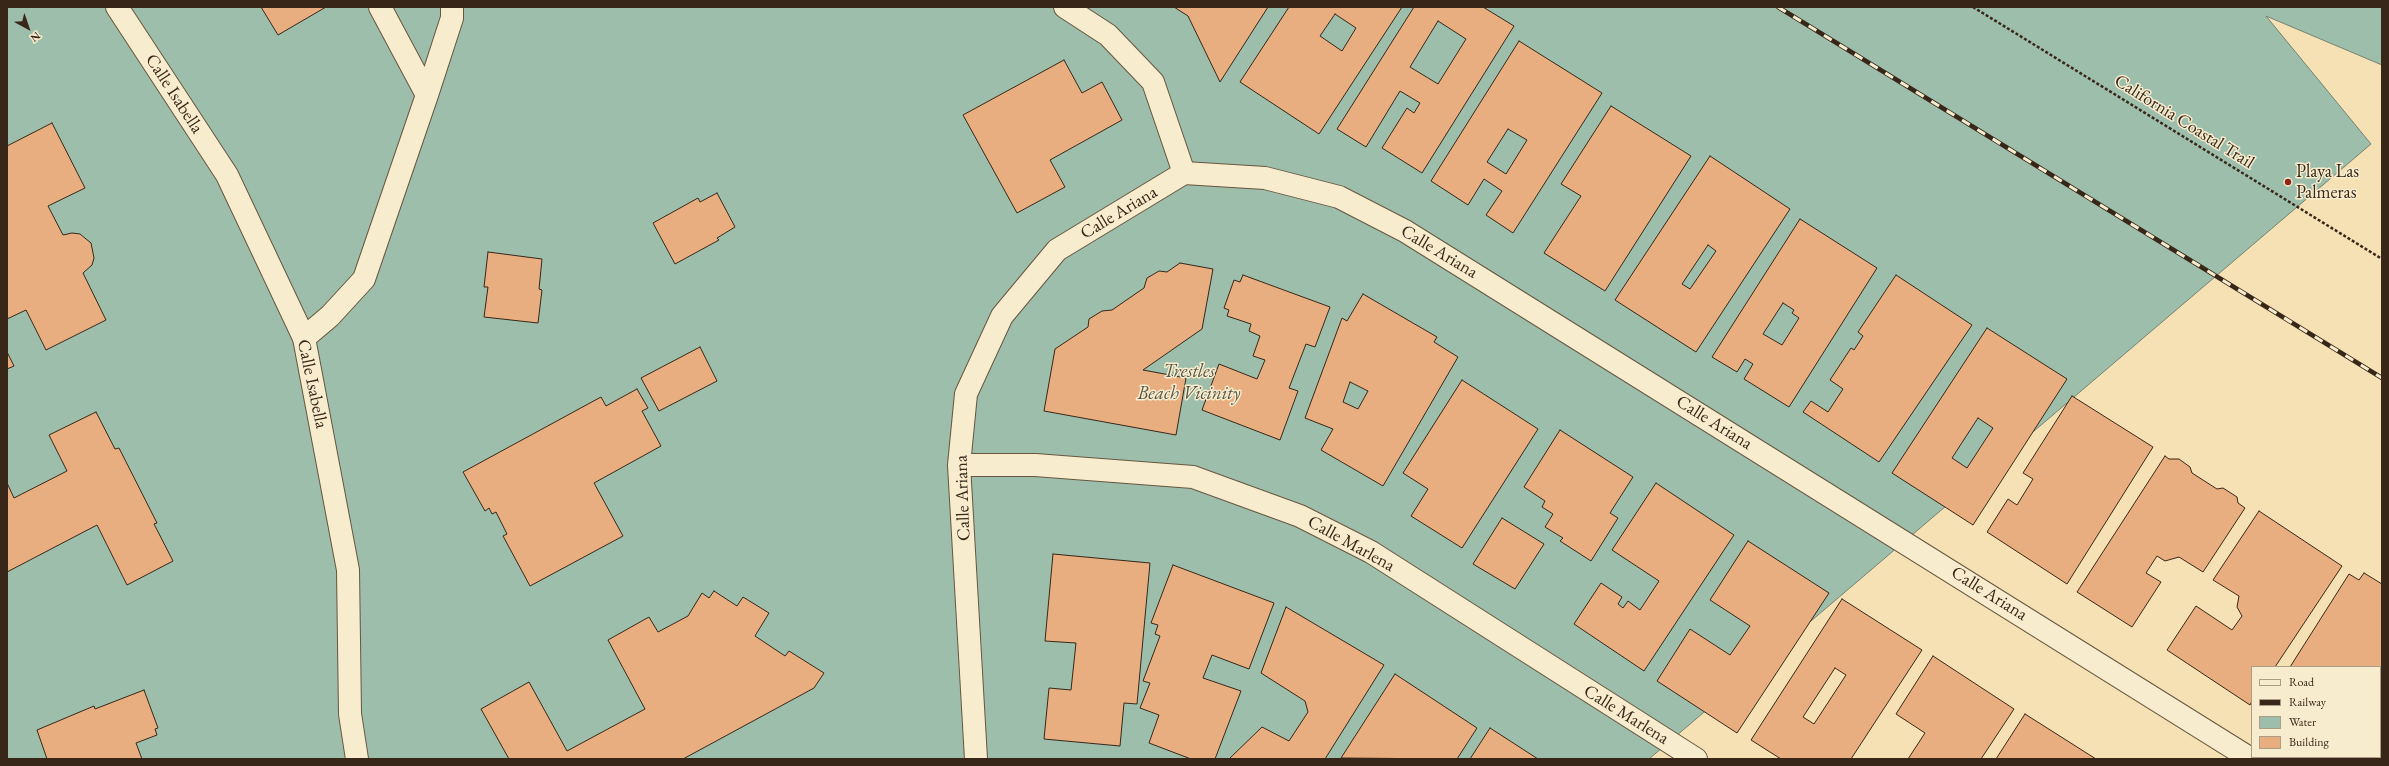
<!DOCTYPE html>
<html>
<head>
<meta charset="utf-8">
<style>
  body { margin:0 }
  #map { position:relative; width:2389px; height:766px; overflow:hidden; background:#f5e1b3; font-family:"EB Garamond",serif }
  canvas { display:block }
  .frame { position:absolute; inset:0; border:8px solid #382719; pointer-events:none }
  .legend { position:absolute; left:2251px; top:666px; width:130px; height:92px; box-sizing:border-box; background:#f8ecce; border:1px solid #ab9d86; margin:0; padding:5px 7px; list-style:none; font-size:12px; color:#382719 }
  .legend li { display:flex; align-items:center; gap:8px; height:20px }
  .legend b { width:20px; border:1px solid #ab9d86 }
  .north { position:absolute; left:8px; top:8px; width:40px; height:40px; -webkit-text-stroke:3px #f8ecce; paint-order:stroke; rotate:140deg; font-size:11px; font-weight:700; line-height:16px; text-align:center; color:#382719 }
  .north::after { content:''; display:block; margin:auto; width:14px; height:18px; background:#382719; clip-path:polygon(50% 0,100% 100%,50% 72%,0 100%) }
</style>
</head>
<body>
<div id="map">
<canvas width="2389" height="766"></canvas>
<div class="frame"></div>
<ul class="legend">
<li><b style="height:5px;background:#f8ecce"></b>Road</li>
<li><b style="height:5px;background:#382719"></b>Railway</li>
<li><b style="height:11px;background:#9cbeab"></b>Water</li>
<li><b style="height:11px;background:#e9ae7f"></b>Building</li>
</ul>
<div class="north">N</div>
</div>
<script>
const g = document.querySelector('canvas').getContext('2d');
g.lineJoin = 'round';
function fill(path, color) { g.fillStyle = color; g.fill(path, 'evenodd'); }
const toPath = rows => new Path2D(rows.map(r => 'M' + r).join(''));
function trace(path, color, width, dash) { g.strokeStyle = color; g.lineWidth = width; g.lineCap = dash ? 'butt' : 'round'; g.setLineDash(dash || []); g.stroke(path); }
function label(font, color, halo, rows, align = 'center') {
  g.font = font + ' "EB Garamond",serif'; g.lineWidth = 3; g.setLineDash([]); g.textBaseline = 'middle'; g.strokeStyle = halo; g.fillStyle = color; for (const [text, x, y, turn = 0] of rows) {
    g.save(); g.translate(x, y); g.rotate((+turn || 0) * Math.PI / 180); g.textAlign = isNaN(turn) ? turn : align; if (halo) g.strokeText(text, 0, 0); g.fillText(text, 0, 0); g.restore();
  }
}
const water = toPath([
  [7,7,2382,7,2382,65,2266,16,2371,144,1649,759,7,759,7,7]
]);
const building = toPath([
  [261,7,326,7,278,35,261,7],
  [1174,7,1268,7,1220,82,1188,16,1174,7],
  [1289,7,1402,7,1319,134,1240,82,1289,7],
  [1335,14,1356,28,1342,51,1320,36,1335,14],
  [1414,7,1483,7,1514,26,1422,173,1382,148,1407,108,1414,113,1420,103,1400,91,1366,147,1337,129,1414,7],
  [1438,21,1466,39,1438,84,1410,67,1438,21],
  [1519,41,1602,93,1513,233,1486,215,1502,191,1484,179,1468,205,1431,181,1519,41],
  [1508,129,1527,140,1506,174,1487,162,1508,129],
  [1064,60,1082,93,1102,82,1122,120,1050,160,1065,187,1017,213,963,115,1064,60],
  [1611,106,1691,156,1605,291,1544,253,1581,196,1561,184,1611,106],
  [52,123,85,188,48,206,63,235,72,233,80,234,91,243,94,258,92,265,83,273,106,320,46,350,26,310,7,319,7,146,52,123],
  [1710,156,1790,209,1696,352,1615,300,1710,156],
  [1708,245,1716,251,1690,289,1682,284,1708,245],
  [717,193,735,227,717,238,719,240,675,264,653,223,698,198,700,202,717,193],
  [1800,219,1877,268,1789,407,1744,379,1753,364,1745,359,1737,372,1712,357,1800,219],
  [1783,303,1794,310,1792,313,1799,318,1782,345,1763,334,1783,303],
  [488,252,542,259,539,289,542,290,538,323,484,317,488,287,484,287,488,252],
  [1180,263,1213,269,1202,329,1143,370,1186,378,1176,435,1044,411,1055,349,1088,327,1089,319,1102,311,1112,310,1144,288,1147,278,1159,271,1167,272,1180,263],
  [1243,275,1330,307,1315,347,1306,344,1289,388,1298,391,1280,440,1202,410,1219,364,1257,379,1265,360,1253,356,1260,336,1249,331,1251,324,1227,316,1229,310,1224,308,1234,280,1240,282,1243,275],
  [1896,275,1972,325,1879,462,1803,412,1811,401,1828,412,1843,389,1830,380,1851,348,1854,350,1863,336,1858,332,1896,275],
  [1363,294,1437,337,1434,342,1458,357,1383,486,1321,450,1333,429,1305,418,1342,318,1347,321,1363,294],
  [1350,382,1368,391,1358,409,1343,402,1350,382],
  [1987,328,2067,379,1973,525,1892,473,1987,328],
  [1978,418,1993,428,1967,468,1952,458,1978,418],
  [700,347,717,381,659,411,641,378,700,347],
  [7,352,14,366,7,369,7,352],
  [1462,380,1538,429,1462,548,1411,516,1428,489,1403,473,1462,380],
  [637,389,648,408,642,411,661,446,594,483,623,536,530,586,503,536,507,534,496,512,492,514,489,508,485,511,463,472,601,397,606,406,637,389],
  [2072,396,2153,447,2067,584,1987,532,2008,499,2017,505,2033,479,2023,473,2072,396],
  [96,412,115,449,119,448,157,523,154,524,173,561,127,585,97,525,7,572,7,483,14,498,67,471,49,435,96,412],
  [1560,430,1633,477,1610,513,1618,518,1591,561,1560,541,1563,538,1545,527,1553,514,1542,507,1545,501,1524,487,1560,430],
  [2165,456,2169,459,2179,459,2190,467,2192,473,2217,489,2223,488,2237,497,2238,503,2245,508,2203,572,2179,557,2165,561,2157,556,2146,573,2161,582,2132,627,2077,592,2165,456],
  [1656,483,1734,535,1644,671,1574,624,1601,583,1622,597,1618,604,1623,608,1628,601,1640,610,1659,581,1612,550,1656,483],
  [2259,511,2342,566,2275,667,2252,667,2252,701,2250,705,2167,650,2196,606,2232,630,2242,616,2237,607,2239,596,2213,580,2259,511],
  [1502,518,1544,544,1515,589,1473,564,1502,518],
  [1748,541,1829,593,1737,733,1657,681,1690,629,1730,655,1750,626,1710,600,1748,541],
  [1053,554,1150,563,1137,704,1124,703,1120,746,1044,739,1049,688,1071,690,1076,643,1045,641,1053,554],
  [1173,565,1274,603,1249,669,1212,655,1203,678,1241,691,1215,759,1191,759,1149,743,1159,715,1140,708,1150,683,1143,681,1160,636,1155,634,1158,625,1151,623,1173,565],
  [2364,573,2382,584,2382,689,2380,688,2380,667,2290,667,2349,574,2359,580,2364,573],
  [714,591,737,606,743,597,769,613,755,636,785,656,789,651,824,673,814,688,683,759,509,759,481,709,529,682,567,751,645,709,608,640,649,617,658,632,688,616,702,593,709,598,714,591],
  [1842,599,1922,650,1851,759,1781,759,1751,740,1842,599],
  [1835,668,1846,675,1814,724,1803,717,1835,668],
  [1286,607,1384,665,1325,759,1229,759,1262,727,1289,741,1308,712,1305,701,1261,673,1286,607],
  [1933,656,2014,709,1981,759,1908,759,1925,733,1896,714,1933,656],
  [1395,674,1477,728,1457,759,1341,758,1395,674],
  [144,690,158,728,155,729,157,735,136,743,142,759,47,759,37,730,94,706,95,709,144,690],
  [2025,714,2096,759,1996,759,2025,714],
  [2382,723,2382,759,2359,759,2361,757,2380,757,2380,726,2382,723],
  [1490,728,1538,759,1470,759,1490,728]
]);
const path = toPath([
  [1973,7,2382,259]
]);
const service = toPath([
  [380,7,427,95],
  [304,338,330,316,364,279,427,95,452,18,452,7]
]);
const minor = toPath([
  [117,7,227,175,304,338,348,570,350,714,357,759],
  [1065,7,1108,35,1153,82,1184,173],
  [959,465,1035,465,1193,477,1300,516,1371,552,1696,759],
  [976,759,959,465,966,394,1002,316,1057,250,1184,173,1265,178,1339,197,1405,231,2251,759]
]);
const rail = toPath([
  [1778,7,2382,378]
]);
const markers = [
  [2288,182,4,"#8f2418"]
];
const streetNames = [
  ["Calle Isabella",174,94,57],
  ["California Coastal Trail",2184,122,32],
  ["Calle Ariana",1119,213,-31],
  ["Calle Ariana",1439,252,31],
  ["Calle Isabella",312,384,78],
  ["Calle Ariana",1714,423,32],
  ["Calle Ariana",963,498,-92],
  ["Calle Marlena",1351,544,29],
  ["Calle Ariana",1989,594,32],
  ["Calle Marlena",1626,715,32]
];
const poiNames = [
  ["Playa Las",2296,172],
  ["Palmeras",2296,193]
];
const waterNames = [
  ["Trestles",1189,372],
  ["Beach Vicinity",1189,394]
];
fill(water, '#9cbeab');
trace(water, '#748271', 1);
fill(building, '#e9ae7f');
trace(building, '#382719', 1);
trace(service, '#675640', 24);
trace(minor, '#675640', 24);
trace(path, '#382719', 2.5, [3, 2]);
trace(service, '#f8ecce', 22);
trace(minor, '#f8ecce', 22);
trace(rail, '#382719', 4.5);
trace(rail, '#f8ecce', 3, [9]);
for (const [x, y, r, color] of markers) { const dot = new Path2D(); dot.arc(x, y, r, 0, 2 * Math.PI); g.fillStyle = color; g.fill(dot); trace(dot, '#f8ecce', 1.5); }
label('18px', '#382719', '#f8ecce', streetNames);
label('18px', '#382719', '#f8ecce', poiNames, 'left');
label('italic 19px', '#565445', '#f8ecce', waterNames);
</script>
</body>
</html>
